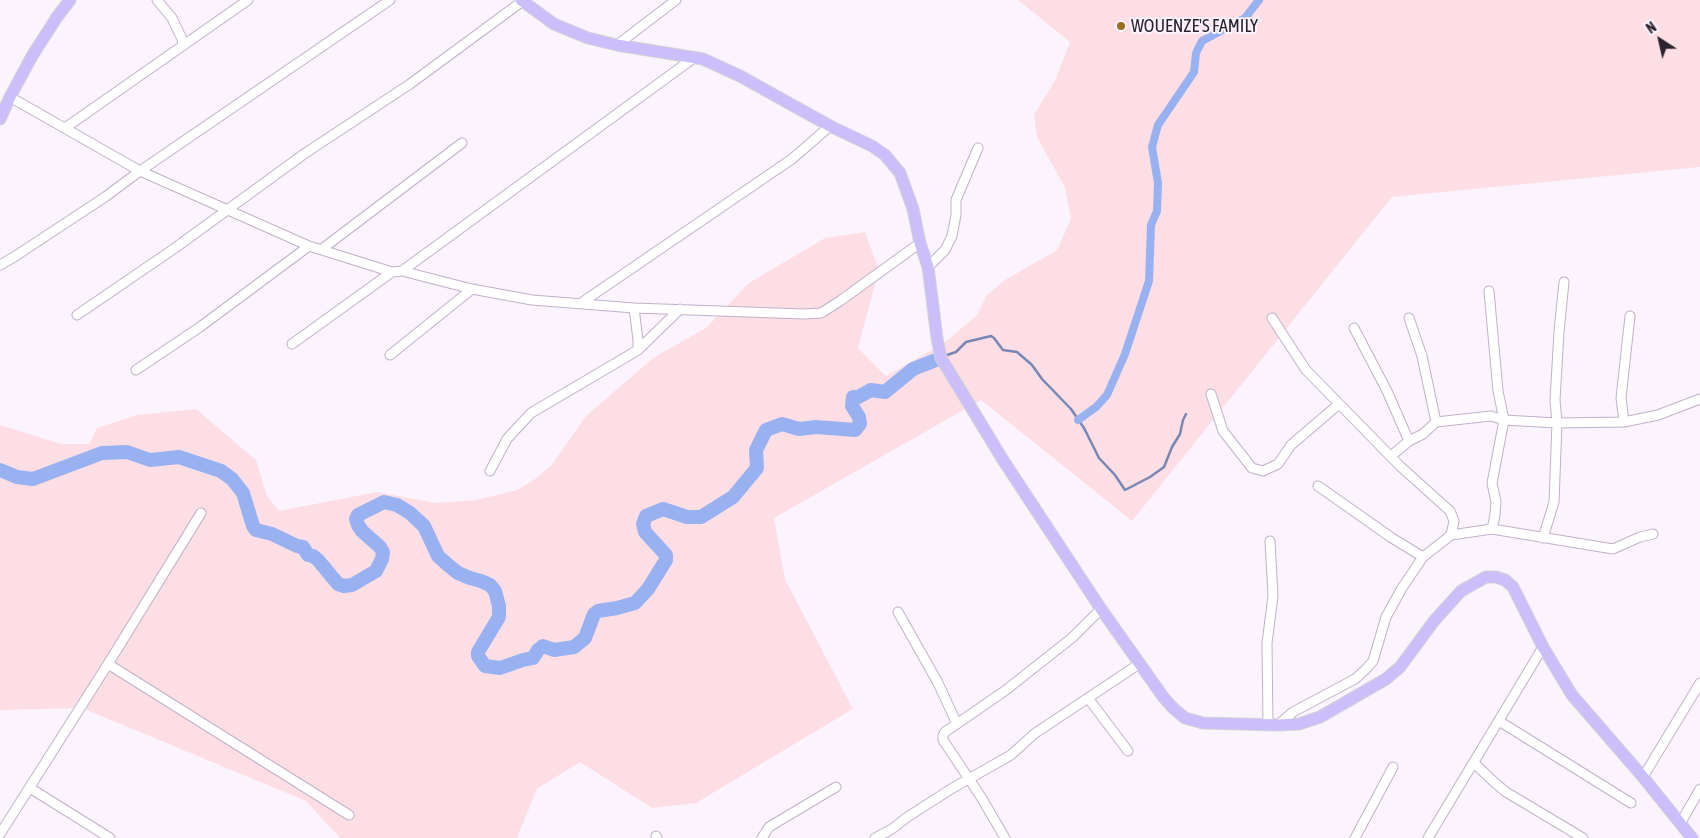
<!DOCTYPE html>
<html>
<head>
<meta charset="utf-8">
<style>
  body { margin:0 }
  #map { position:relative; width:1700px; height:838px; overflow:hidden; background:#fbf4ff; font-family:"Asap Condensed",sans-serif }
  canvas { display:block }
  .north { position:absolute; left:1635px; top:15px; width:50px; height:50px; -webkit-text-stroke:4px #fbf4ff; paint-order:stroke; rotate:325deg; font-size:14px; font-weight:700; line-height:20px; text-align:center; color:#29222c }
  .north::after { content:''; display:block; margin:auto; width:18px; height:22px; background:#29222c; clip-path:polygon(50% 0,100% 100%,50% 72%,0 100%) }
</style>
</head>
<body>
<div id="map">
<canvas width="1700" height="838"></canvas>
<div class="north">N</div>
</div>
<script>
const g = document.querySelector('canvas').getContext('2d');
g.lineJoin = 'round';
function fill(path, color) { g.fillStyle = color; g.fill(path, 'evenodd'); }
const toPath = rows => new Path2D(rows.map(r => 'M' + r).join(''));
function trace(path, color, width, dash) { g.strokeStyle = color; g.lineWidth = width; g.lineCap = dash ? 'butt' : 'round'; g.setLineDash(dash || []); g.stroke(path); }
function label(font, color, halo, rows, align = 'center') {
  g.font = font + ' "Asap Condensed",sans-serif'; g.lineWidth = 4; g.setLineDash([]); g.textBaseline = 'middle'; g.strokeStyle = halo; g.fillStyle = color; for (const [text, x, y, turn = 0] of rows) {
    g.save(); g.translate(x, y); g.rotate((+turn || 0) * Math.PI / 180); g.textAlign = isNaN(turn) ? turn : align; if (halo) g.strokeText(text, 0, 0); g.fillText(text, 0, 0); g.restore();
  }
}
const green = toPath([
  [1018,0,1700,0,1700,167,1392,197,1132,521,981,400,774,518,785,579,853,709,696,803,652,808,580,762,537,789,517,838,340,838,306,801,82,708,0,710,0,425,61,444,89,444,97,428,137,415,196,409,256,460,267,496,279,511,377,492,436,503,476,500,497,495,517,490,535,479,551,466,585,417,653,358,706,328,749,283,825,238,865,232,879,270,858,348,886,376,944,343,977,315,986,296,1005,280,1057,250,1071,219,1065,188,1037,137,1034,115,1055,80,1070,42]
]);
const stream = toPath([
  [944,356,956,352,966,342,991,336,994,338,1003,350,1017,352,1032,365,1042,379,1071,409,1084,428,1099,458,1115,475,1125,490,1150,477,1164,467,1172,447,1180,434,1183,420,1186,414]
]);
const canal = toPath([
  [1078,420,1096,407,1107,395,1125,354,1149,281,1151,225,1157,211,1158,183,1152,147,1158,125,1194,72,1196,53,1202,41,1245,18,1259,0]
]);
const river = toPath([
  [0,470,17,477,33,479,102,453,127,452,150,460,179,457,221,471,232,479,243,493,253,526,256,530,272,534,297,546,303,547,308,555,313,556,318,560,338,584,344,586,352,585,376,571,382,559,383,552,380,547,362,531,358,525,356,519,358,515,384,502,397,505,410,513,424,526,438,556,448,565,458,573,470,578,481,581,490,585,495,591,499,606,499,617,478,652,478,656,485,666,500,668,523,660,533,658,538,650,543,646,554,650,574,647,585,638,594,614,598,611,617,608,635,603,648,589,666,560,666,555,645,532,643,524,646,516,663,509,687,517,701,517,733,497,757,468,756,450,766,430,782,424,799,429,816,427,855,430,860,424,859,417,852,406,853,397,858,397,871,390,885,392,913,369,941,358]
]);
const minor = toPath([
  [157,0,172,18,182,39,183,46],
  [617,45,676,0],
  [10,97,140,171,309,246,392,272,402,271,472,289,532,300,634,308,804,314,821,313,840,301,920,243],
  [65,128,248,0],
  [322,249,462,143],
  [0,265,14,257,105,197,140,171,390,0],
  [928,267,945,250,952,236,956,215,956,200,978,148],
  [402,271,695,57],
  [1489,291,1498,391,1504,420,1492,483,1496,502,1495,515,1492,529],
  [581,303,792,159,830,126],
  [634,308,638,340,638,350],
  [77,315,175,248,304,154,410,84,524,0],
  [1272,318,1306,370,1401,467,1450,511,1454,521,1451,535],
  [1409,318,1422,356,1436,422],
  [1354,328,1387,391,1409,441],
  [292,344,392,272],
  [390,355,472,289],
  [136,370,200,327,309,246],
  [1211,394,1223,431,1252,468,1263,471,1278,464,1291,445,1339,404],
  [1624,422,1621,398,1630,316],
  [1391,456,1409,441,1423,434,1436,422,1491,416,1504,420,1557,423,1624,422,1658,415,1700,399],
  [490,471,507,439,531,413,638,350,680,309],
  [1318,486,1392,538,1423,557],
  [1543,538,1554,502,1557,423,1555,400,1559,332,1564,282],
  [898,612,938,683,957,724],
  [108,664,349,815],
  [1088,698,1128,751],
  [1499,721,1631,803],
  [1268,724,1267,643,1273,596,1270,541],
  [1278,725,1293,712,1355,679,1366,669,1373,661,1386,617,1402,588,1423,557,1451,535,1492,529,1613,549,1640,537,1653,534],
  [1474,763,1494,782,1506,792,1583,838],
  [1643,777,1700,683],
  [30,788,110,838],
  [1680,824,1700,789],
  [0,834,108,664,201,513],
  [656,836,657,838],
  [762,838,769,827,836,787],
  [875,838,892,829,906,818,951,789,1011,755,1034,734,1139,664],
  [1005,838,981,797,943,740,943,736,945,732,1006,690,1073,637,1101,609],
  [1355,838,1393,767],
  [1428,838,1543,647]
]);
const major = toPath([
  [521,0,554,24,588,38,617,45,703,59,740,76,830,126,872,146,885,155,900,173,913,209,920,243,928,267,937,338,941,358,1003,460,1101,609,1164,698,1173,708,1185,718,1203,723,1278,725,1299,724,1320,717,1386,679,1400,667,1434,621,1461,591,1486,577,1496,577,1505,580,1513,587,1543,647,1572,695,1643,777,1692,838],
  [0,119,10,97,32,56,57,17,70,0]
]);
const markers = [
  [1121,26,5,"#9c6f1f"]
];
const poiNames = [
  ["WOUENZE'S FAMILY",1131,26]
];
fill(green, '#fedee5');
trace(stream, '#7787b6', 2.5);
trace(canal, '#98b2f1', 8);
trace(river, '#98b2f1', 14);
trace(minor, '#c1b0c9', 11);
trace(major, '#d4d3d5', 13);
trace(minor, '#fff', 9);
trace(major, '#cabffb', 11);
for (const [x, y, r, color] of markers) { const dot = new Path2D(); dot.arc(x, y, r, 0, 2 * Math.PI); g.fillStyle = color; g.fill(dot); trace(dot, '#fbf4ff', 2); }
label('18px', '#29222c', '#fbf4ff', poiNames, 'left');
</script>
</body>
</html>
